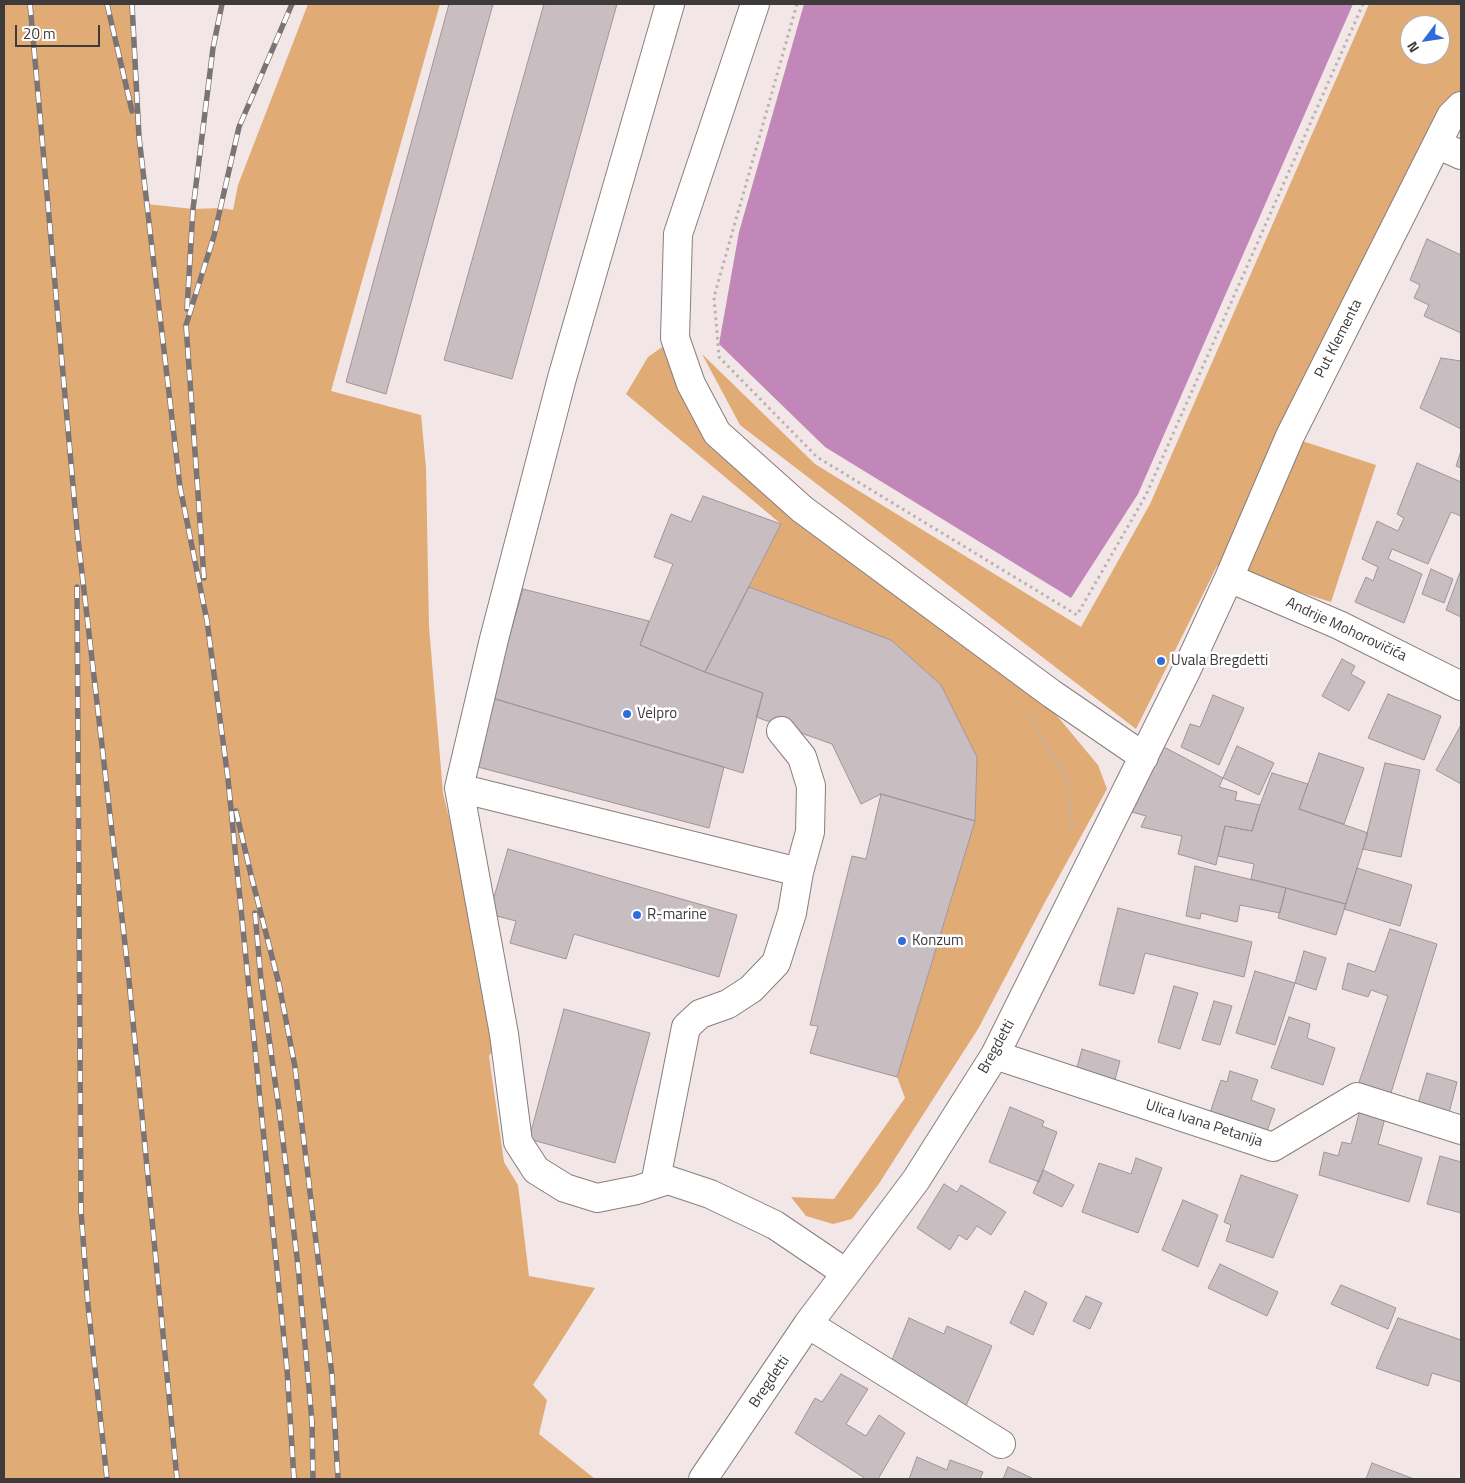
<!DOCTYPE html>
<html>
<head>
<meta charset="utf-8">
<style>
  body { margin:0 }
  #map { position:relative; width:1465px; height:1483px; overflow:hidden; background:#f2e6e6; font-family:"Titillium Web",sans-serif }
  canvas { display:block }
  .frame { position:absolute; inset:0; border:5px solid #3f3a3a; pointer-events:none }
  .north { position:absolute; left:1400px; top:15px; width:50px; height:50px; box-sizing:border-box; background:#fff; border:1px solid #b2b0b0; border-radius:50%; rotate:239deg; font-size:14px; font-weight:700; line-height:20px; text-align:center; color:#3f3a3a }
  .north::after { content:''; display:block; margin:auto; width:18px; height:22px; background:#2f6ddb; clip-path:polygon(50% 0,100% 100%,50% 72%,0 100%) }
  .scale { position:absolute; left:15px; top:25px; width:85px; height:22px; box-sizing:border-box; border:2px solid #3f3a3a; border-top:0; padding-left:6px; font-size:15px; line-height:18px; white-space:nowrap; color:#3f3a3a; -webkit-text-stroke:4px #fff; paint-order:stroke }
</style>
</head>
<body>
<div id="map">
<canvas width="1465" height="1483"></canvas>
<div class="frame"></div>
<div class="north">N</div>
<div class="scale">20 m</div>
</div>
<script>
const g = document.querySelector('canvas').getContext('2d');
g.lineJoin = 'round';
function fill(path, color) { g.fillStyle = color; g.fill(path, 'evenodd'); }
const toPath = rows => new Path2D(rows.map(r => 'M' + r).join(''));
function trace(path, color, width, dash) { g.strokeStyle = color; g.lineWidth = width; g.lineCap = dash ? 'butt' : 'round'; g.setLineDash(dash || []); g.stroke(path); }
function label(font, color, halo, rows, align = 'center') {
  g.font = font + ' "Titillium Web",sans-serif'; g.lineWidth = 5; g.setLineDash([]); g.textBaseline = 'middle'; g.strokeStyle = halo; g.fillStyle = color; for (const [text, x, y, turn = 0] of rows) {
    g.save(); g.translate(x, y); g.rotate((+turn || 0) * Math.PI / 180); g.textAlign = isNaN(turn) ? turn : align; if (halo) g.strokeText(text, 0, 0); g.fillText(text, 0, 0); g.restore();
  }
}
const green = toPath([
  [4,4,132,4,139,137,147,204,193,209,221,208,233,210,238,185,308,4,440,4,331,391,421,415,426,468,429,627,443,793,484,959,497,1044,489,1056,504,1162,518,1185,529,1276,595,1288,533,1385,547,1400,539,1434,595,1479,4,1479],
  [1369,4,1461,4,1461,106,1290,437,1376,465,1331,602,1217,566,1136,729,740,425,702,354,815,464,1081,627,1150,504],
  [1410,25,1440,25,1440,55,1410,55],
  [675,338,717,433,1053,711,1098,765,1107,789,1045,902,978,1029,878,1185,852,1219,833,1224,806,1216,791,1197,834,1199,905,1098,897,1077,975,821,977,757,941,685,891,640,749,587,781,524,626,394,648,357]
]);
const water = toPath([
  [804,4,1353,4,1138,494,1071,598,825,447,719,344,739,232]
]);
const building = toPath([
  [449,4,493,4,386,394,346,382,449,4],
  [544,4,617,4,512,379,444,360,544,4],
  [1427,239,1461,255,1461,333,1424,316,1429,305,1414,298,1420,285,1410,280,1427,239],
  [1441,358,1461,361,1461,429,1420,408,1441,358],
  [1461,451,1461,468,1456,466,1461,451],
  [1417,463,1461,482,1461,516,1451,512,1428,564,1392,549,1388,559,1422,574,1404,623,1355,602,1366,577,1373,581,1378,567,1362,559,1377,521,1398,531,1404,518,1397,514,1417,463],
  [703,496,781,524,705,672,640,645,673,564,654,557,671,514,691,522,703,496],
  [1431,569,1453,579,1444,603,1422,594,1431,569],
  [1461,570,1461,617,1446,610,1461,570],
  [749,587,891,640,941,685,977,757,975,821,881,794,861,804,832,744,756,717,763,693,705,672,749,587],
  [523,589,649,621,640,645,705,672,763,693,743,773,492,698,523,589],
  [1342,659,1355,666,1351,674,1365,682,1349,711,1322,696,1342,659],
  [1388,694,1441,716,1424,760,1368,738,1388,694],
  [1213,695,1244,708,1219,765,1181,747,1190,724,1200,727,1213,695],
  [492,698,724,767,709,828,474,766,492,698],
  [1461,725,1461,784,1436,770,1461,725],
  [1162,746,1223,778,1219,787,1237,792,1235,800,1260,805,1252,831,1225,826,1216,865,1178,854,1182,836,1141,827,1146,816,1132,812,1162,746],
  [1237,746,1274,763,1259,795,1223,778,1237,746],
  [1319,753,1364,768,1344,824,1299,809,1319,753],
  [1385,763,1420,770,1401,857,1363,849,1385,763],
  [1272,773,1308,784,1299,809,1368,833,1346,904,1251,879,1254,864,1218,856,1225,826,1252,831,1260,805,1272,773],
  [881,794,975,821,897,1077,810,1053,818,1026,810,1025,852,856,866,859,881,794],
  [508,849,737,915,719,977,574,934,566,959,510,943,516,921,489,914,508,849],
  [1195,866,1286,888,1280,913,1240,905,1237,922,1201,913,1200,919,1186,916,1195,866],
  [1357,868,1412,885,1400,926,1344,909,1357,868],
  [1286,888,1346,904,1336,935,1278,918,1286,888],
  [1118,908,1252,942,1244,977,1145,953,1134,994,1099,985,1118,908],
  [1390,929,1437,944,1390,1096,1358,1085,1388,996,1371,990,1368,997,1342,989,1348,963,1375,972,1390,929],
  [1304,951,1326,958,1316,990,1295,983,1304,951],
  [1255,971,1295,983,1275,1045,1236,1033,1255,971],
  [1174,986,1198,993,1180,1049,1158,1042,1174,986],
  [1214,1001,1232,1006,1220,1045,1202,1040,1214,1001],
  [564,1009,650,1033,615,1163,529,1139,564,1009],
  [1289,1017,1310,1024,1307,1038,1335,1048,1323,1085,1271,1068,1289,1017],
  [1082,1049,1120,1061,1114,1083,1076,1071,1082,1049],
  [1230,1071,1258,1080,1251,1100,1275,1109,1264,1139,1208,1119,1221,1080,1227,1082,1230,1071],
  [1427,1073,1457,1082,1448,1117,1417,1107,1427,1073],
  [1010,1107,1044,1121,1042,1126,1057,1132,1039,1182,989,1162,1010,1107],
  [1360,1110,1385,1118,1378,1144,1422,1158,1409,1202,1319,1175,1324,1152,1338,1156,1342,1142,1351,1144,1360,1110],
  [1440,1156,1461,1162,1461,1213,1427,1204,1440,1156],
  [1136,1158,1162,1168,1138,1233,1082,1212,1099,1163,1131,1174,1136,1158],
  [1043,1170,1074,1185,1062,1207,1033,1193,1043,1170],
  [1241,1175,1298,1195,1273,1258,1226,1241,1231,1225,1224,1222,1241,1175],
  [944,1184,957,1192,961,1185,1006,1212,991,1235,977,1226,967,1240,959,1235,950,1250,917,1228,944,1184],
  [1183,1200,1218,1215,1198,1267,1162,1250,1183,1200],
  [1220,1264,1278,1292,1267,1316,1208,1288,1220,1264],
  [1341,1285,1396,1308,1388,1329,1331,1304,1341,1285],
  [1025,1291,1047,1303,1033,1335,1010,1323,1025,1291],
  [1086,1296,1102,1303,1090,1329,1073,1321,1086,1296],
  [909,1318,944,1334,947,1326,992,1346,965,1408,920,1387,923,1379,890,1365,909,1318],
  [1398,1318,1461,1340,1461,1382,1432,1373,1428,1386,1376,1368,1398,1318],
  [841,1374,868,1389,846,1424,866,1436,879,1415,905,1433,878,1479,866,1479,795,1433,815,1398,822,1402,841,1374],
  [917,1457,947,1470,950,1460,983,1472,980,1479,909,1479,917,1457],
  [1372,1463,1414,1479,1366,1479,1372,1463],
  [1008,1467,1034,1479,1003,1479,1008,1467]
]);
const path = toPath([
  [797,4,714,297,719,357,817,457,1077,615,1146,495,1363,4],
  [1029,714,1068,781,1072,832]
]);
const minor = toPath([
  [670,4,562,378,494,639,459,788,504,1034,518,1142,536,1170,565,1188,597,1198,637,1190,668,1180,710,1194,775,1225,846,1273],
  [755,4,678,234,675,338,691,384,717,433,802,509,1052,694,1144,757],
  [1437,144,1461,155],
  [1229,578,1339,625,1461,686],
  [459,788,799,872],
  [995,1055,1273,1147,1357,1097,1461,1130],
  [655,1184,686,1027,700,1014,728,1004,751,989,776,963,792,913,799,872,810,832,811,786,802,757,781,731],
  [808,1324,1001,1444],
  [703,1479,808,1324,916,1180,995,1055,1187,669,1229,578,1290,436,1451,116,1461,106]
]);
const rail = toPath([
  [30,4,77,530,128,970,177,1479],
  [107,4,132,111],
  [132,4,139,137,180,487,207,621,228,779,287,1369,294,1479],
  [187,309,193,209,213,48,222,4],
  [204,578,186,325,214,236,239,127,292,4],
  [77,587,81,1211,88,1305,107,1479],
  [236,811,251,875,279,984,295,1067,332,1375,338,1479],
  [255,913,261,980,280,1117,298,1266,312,1422,313,1479]
]);
const markers = [
  [1161,661,5,"#2f6ddb"],
  [627,714,5,"#2f6ddb"],
  [637,915,5,"#2f6ddb"],
  [902,941,5,"#2f6ddb"]
];
const streetNames = [
  ["Put Klementa",1339,339,-63],
  ["Andrije Mohorovičića",1346,630,25],
  ["Bregdetti",997,1047,-61],
  ["Ulica Ivana Petanija",1204,1124,18],
  ["Bregdetti",770,1382,-56]
];
const poiNames = [
  ["Uvala Bregdetti",1171,661],
  ["Velpro",637,714],
  ["R-marine",647,915],
  ["Konzum",912,941]
];
fill(green, '#e1ab76');
fill(water, '#c087b8');
fill(building, '#c8bdc0');
trace(building, '#9f9498', 1);
trace(minor, '#897e7e', 30);
trace(path, '#bbb1b1', 3, [2.5, 4]);
trace(minor, '#fff', 28);
trace(rail, '#7c7474', 5.5);
trace(rail, '#fff', 4, [11]);
for (const [x, y, r, color] of markers) { const dot = new Path2D(); dot.arc(x, y, r, 0, 2 * Math.PI); g.fillStyle = color; g.fill(dot); trace(dot, '#fff', 2); }
label('15px', '#3f3a3a', '#fff', streetNames);
label('15px', '#3f3a3a', '#fff', poiNames, 'left');
</script>
</body>
</html>
